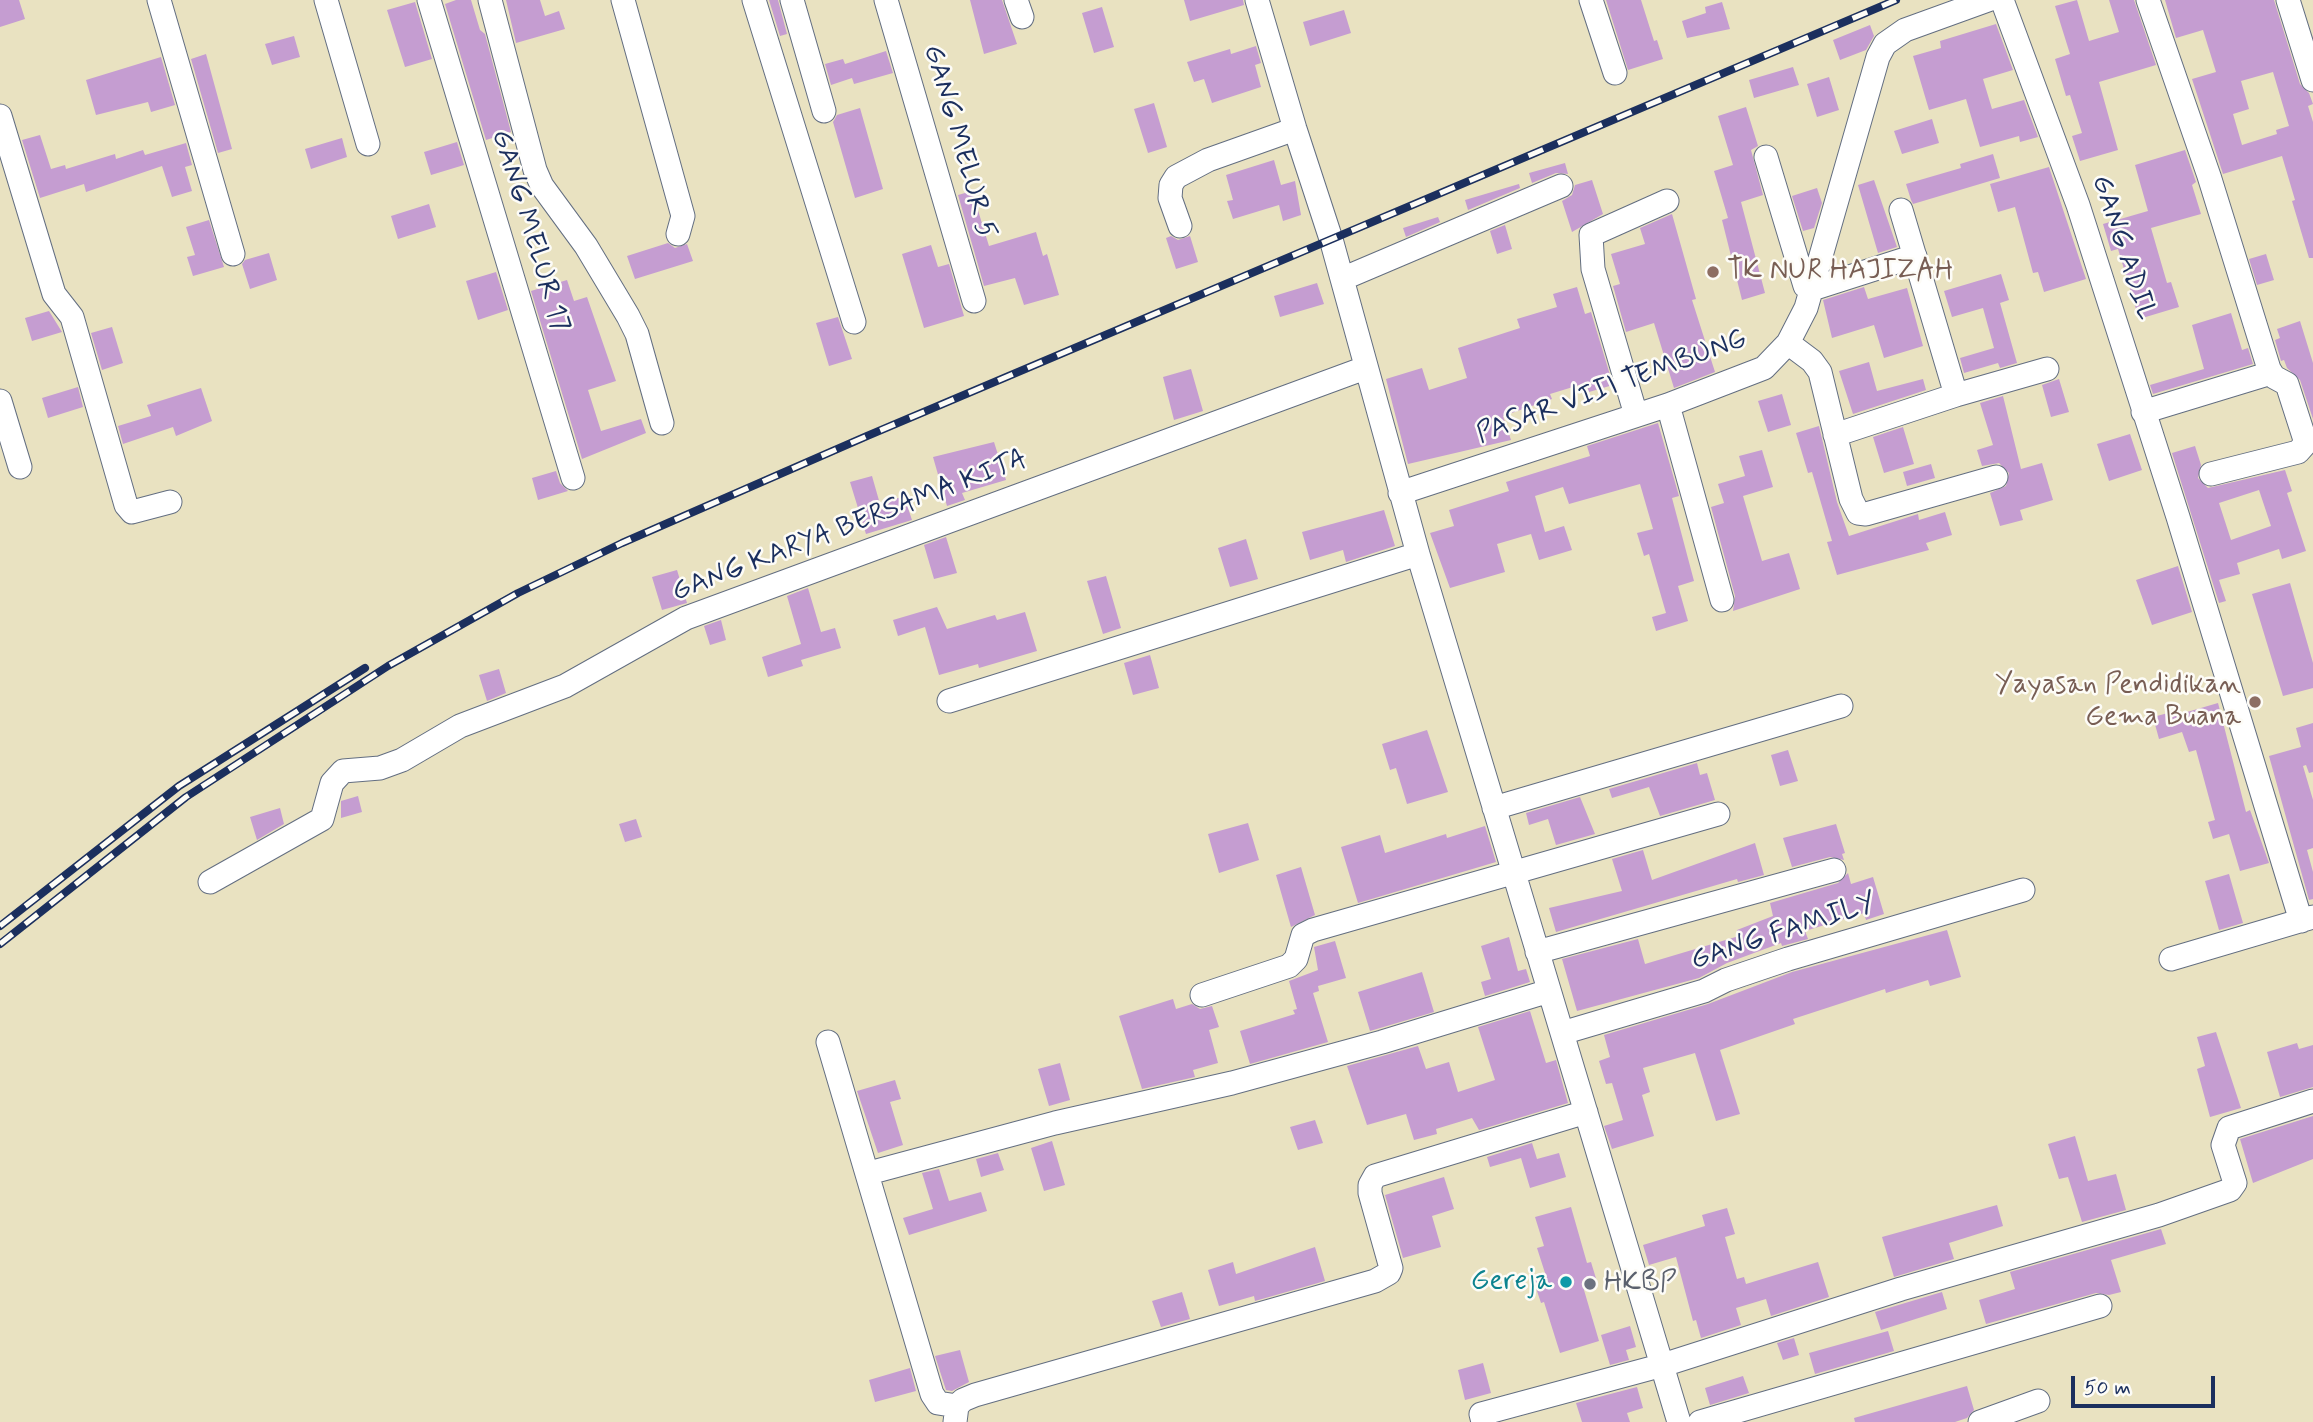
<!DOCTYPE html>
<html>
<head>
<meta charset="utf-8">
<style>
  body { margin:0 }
  #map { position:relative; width:2313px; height:1422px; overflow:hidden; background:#e9e2c1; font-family:Mynerve,sans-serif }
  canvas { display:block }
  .scale { position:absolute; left:2071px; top:1376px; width:144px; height:32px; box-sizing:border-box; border:4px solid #1b2f5e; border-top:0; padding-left:9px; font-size:21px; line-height:24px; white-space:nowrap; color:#1b2f5e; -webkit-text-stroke:5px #fdfcf7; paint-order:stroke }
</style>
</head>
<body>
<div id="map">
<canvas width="2313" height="1422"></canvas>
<div class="scale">50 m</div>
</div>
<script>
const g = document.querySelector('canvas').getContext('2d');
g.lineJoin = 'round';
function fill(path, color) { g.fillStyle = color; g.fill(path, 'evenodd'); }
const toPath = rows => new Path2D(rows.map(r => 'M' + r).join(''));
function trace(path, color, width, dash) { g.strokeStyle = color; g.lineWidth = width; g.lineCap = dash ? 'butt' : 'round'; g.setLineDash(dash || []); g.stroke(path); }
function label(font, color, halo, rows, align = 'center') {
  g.font = font + ' Mynerve,sans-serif'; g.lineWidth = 5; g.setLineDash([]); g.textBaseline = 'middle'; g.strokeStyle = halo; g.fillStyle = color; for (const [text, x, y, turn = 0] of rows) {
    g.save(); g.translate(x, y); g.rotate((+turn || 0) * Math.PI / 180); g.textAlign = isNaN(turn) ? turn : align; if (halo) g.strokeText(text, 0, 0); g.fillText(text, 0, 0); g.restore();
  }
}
const building = toPath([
  [0,0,19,0,25,19,0,27],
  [456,0,471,0,480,30,485,34,511,132,486,140,445,4],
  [506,0,540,0,545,16,559,11,565,29,516,43],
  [769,0,778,0,787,34,780,36],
  [970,0,1002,0,1017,44,984,54],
  [1184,0,1243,0,1244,5,1190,21],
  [1606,0,1641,0,1654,41,1657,40,1663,59,1628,70],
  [2077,0,2089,41,2119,32,2109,0,2134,0,2156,65,2099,82,2118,150,2080,161,2072,136,2082,133,2070,95,2066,96,2055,59,2070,54,2055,6],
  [2165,0,2274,0,2300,84,2309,93,2313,104,2308,106,2313,122,2313,258,2309,258,2292,201,2295,200,2282,156,2223,174,2192,79,2216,72,2203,30,2176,38],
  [2273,72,2289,126,2276,130,2277,134,2242,145,2233,114,2249,109,2241,81],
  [415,2,432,59,405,67,387,10],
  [1722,2,1730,29,1687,38,1682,21,1706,13,1705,7],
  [1102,7,1114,47,1094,53,1082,13],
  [1344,10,1351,33,1310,46,1303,22],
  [1996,24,2013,70,1983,79,1992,109,2024,100,2038,137,2020,142,2019,136,1980,147,1966,99,1929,110,1913,56,1941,48,1940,41],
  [1870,25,1874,36,1866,50,1840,60,1833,40],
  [294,36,300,57,272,65,265,44],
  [1256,46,1261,63,1255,65,1261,87,1212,103,1204,79,1194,82,1187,62,1230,49,1231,54],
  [886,51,893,73,854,84,852,78,831,85,825,64,843,59,845,64],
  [206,54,232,149,218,153,191,59],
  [161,57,175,105,151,112,148,102,96,115,86,80],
  [1793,67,1799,85,1754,98,1749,80],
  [1829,77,1839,110,1817,117,1807,84],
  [1154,103,1167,147,1148,153,1134,109],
  [1746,107,1758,146,1751,150,1763,195,1741,202,1765,293,1742,300,1722,220,1728,218,1714,171,1733,165,1718,116],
  [860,108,883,189,855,198,833,122,837,115],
  [1932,119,1939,143,1902,154,1894,131],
  [40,135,51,169,65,165,66,169,115,154,116,159,143,150,145,155,186,143,192,165,185,167,192,191,172,197,162,166,86,192,84,184,40,198,22,140],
  [342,138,347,157,311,169,305,149],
  [457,142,464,165,431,175,424,152],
  [2185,150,2196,182,2192,185,2201,214,2151,228,2167,283,2171,282,2179,307,2139,319,2118,249,2111,251,2103,224,2148,211,2135,165],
  [1993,154,2000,178,1913,204,1911,200,1906,184,1961,168,1960,164],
  [1274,160,1281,185,1295,181,1301,215,1283,221,1279,205,1233,219,1227,201,1233,200,1226,175],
  [1565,163,1568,174,1556,173,1532,183,1529,173],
  [2049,167,2086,279,2044,292,2038,272,2033,273,2015,207,1998,212,1990,184],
  [1592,180,1603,214,1572,232,1562,201,1572,195,1575,185],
  [1874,180,1897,247,1878,253,1858,185],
  [1519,184,1520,188,1468,210,1465,200],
  [1817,188,1822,203,1814,228,1803,231,1792,196],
  [972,191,989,246,1036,232,1043,256,1047,254,1059,295,1024,305,1015,278,984,286,958,195],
  [429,204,436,227,398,239,391,216],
  [1672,214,1696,299,1692,300,1715,372,1674,388,1654,323,1626,332,1613,286,1620,284,1611,254,1645,244,1640,228],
  [1438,217,1440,222,1406,237,1403,228],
  [209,220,224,267,193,276,187,257,195,255,186,227],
  [1505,225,1512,249,1497,254,1490,231],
  [1171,236,1178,240,1190,236,1198,262,1176,269,1166,238],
  [668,243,675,248,687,244,693,261,635,279,627,256],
  [931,245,938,267,949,264,964,316,924,328,902,254],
  [269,253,277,280,250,289,242,264,245,260],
  [2266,254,2274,280,2257,285,2249,259],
  [496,272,508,310,478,320,466,281],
  [2001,274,2009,300,2000,303,2017,363,2000,368,1998,363,1964,373,1960,358,1994,348,1983,308,1952,317,1944,291],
  [567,280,574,301,587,297,616,381,588,390,601,431,641,419,646,433,582,459,531,291],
  [1317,283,1324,304,1280,317,1274,296],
  [1577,287,1585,314,1591,312,1613,385,1589,392,1586,383,1550,394,1552,399,1503,416,1511,440,1408,464,1386,379,1422,368,1429,390,1467,378,1458,348,1520,328,1517,319,1557,307,1553,294],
  [1864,287,1868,299,1907,288,1923,346,1884,358,1874,325,1832,338,1823,300],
  [49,311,62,332,32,341,25,318],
  [2231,313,2242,350,2248,348,2253,364,2153,394,2150,385,2204,369,2192,325],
  [838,317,852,359,829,366,816,323],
  [2300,321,2313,363,2313,419,2300,380,2287,368,2284,360,2281,361,2275,340,2280,338,2277,329],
  [112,327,123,363,102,370,91,333],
  [1869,362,1877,391,1923,379,1926,390,1853,414,1839,371],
  [1191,369,1203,411,1174,420,1163,377],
  [2059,379,2069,412,2051,417,2042,385],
  [78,387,83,407,48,418,42,398],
  [201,388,212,421,176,436,173,427,123,444,118,426,151,416,147,405],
  [1782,394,1791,425,1768,432,1758,401],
  [2003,396,2021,469,2042,463,2053,500,2020,510,2023,520,2000,526,1990,493,2006,486,2009,473,1999,463,1982,466,1977,450,1993,445,1980,403],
  [1658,423,1679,496,1672,498,1694,581,1678,586,1688,621,1656,631,1652,617,1666,613,1649,554,1644,556,1637,533,1653,529,1640,484,1569,504,1563,487,1535,496,1545,532,1564,526,1572,550,1539,560,1531,534,1497,544,1505,572,1450,588,1430,533,1454,526,1449,510,1509,491,1506,482,1590,456,1587,446],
  [1819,426,1837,502,1849,536,1918,514,1919,520,1945,512,1952,535,1926,543,1929,550,1837,575,1827,542,1832,541,1812,472,1808,473,1796,433],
  [1903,427,1914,464,1884,473,1873,437],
  [2130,434,2142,470,2109,481,2097,444],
  [994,442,1006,480,962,493,965,500,947,506,933,457],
  [2195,446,2201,465,2198,478,2208,488,2285,470,2292,491,2287,493,2306,551,2282,559,2279,549,2237,563,2240,574,2219,580,2226,601,2219,603,2172,453],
  [2259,490,2271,526,2231,540,2219,503],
  [1762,450,1773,487,1743,496,1752,527,1762,561,1789,553,1800,589,1733,611,1735,596,1711,507,1724,503,1718,484,1745,476,1739,456],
  [1931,464,1935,478,1907,486,1903,472],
  [556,471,560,483,568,491,538,500,532,478],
  [872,476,880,504,904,496,912,520,866,534,850,482],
  [1384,510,1395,546,1346,562,1343,550,1310,560,1302,532],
  [946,537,957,573,934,579,924,545],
  [1246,539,1258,579,1230,587,1218,548],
  [2178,566,2192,612,2152,625,2136,580],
  [677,570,687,603,662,610,652,577],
  [1106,576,1121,628,1103,634,1087,581],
  [2290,583,2313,663,2313,688,2283,696,2252,594],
  [808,588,821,632,835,628,841,648,801,660,803,666,768,677,762,657,801,644,787,596],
  [937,607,947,629,995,615,997,620,1025,612,1037,651,979,668,978,664,939,675,925,627,898,636,893,620],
  [721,620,726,640,710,645,704,626],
  [1150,655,1159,688,1133,695,1124,663],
  [499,669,506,693,487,701,479,675],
  [2218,703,2246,812,2250,810,2269,863,2240,871,2229,834,2213,839,2208,822,2215,820,2196,750,2189,752,2182,732,2159,739,2153,717,2168,713,2170,717],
  [2313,723,2313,772,2309,773,2306,765,2303,766,2313,800,2313,848,2307,850,2313,872,2313,899,2309,900,2269,756,2301,747,2296,728],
  [1427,730,1448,792,1407,804,1396,768,1390,770,1382,744],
  [1788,750,1798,781,1780,786,1771,755],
  [1697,763,1700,775,1707,773,1715,800,1660,816,1649,787,1612,798,1609,789],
  [358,796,362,812,341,818,341,801],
  [1580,797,1595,834,1556,845,1548,819,1529,825,1526,813],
  [280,808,284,824,257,840,250,817],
  [636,819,642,837,625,842,619,824],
  [1248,823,1259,860,1219,873,1208,834],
  [1836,824,1845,853,1842,854,1844,860,1830,857,1792,867,1783,838],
  [1485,826,1496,862,1358,903,1341,847,1380,835,1385,853,1446,834,1447,838],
  [1755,843,1764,875,1738,882,1737,879,1556,932,1549,908,1622,891,1612,859,1643,850,1652,880],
  [1301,867,1315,915,1291,927,1276,875],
  [1848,873,1851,884,1873,877,1884,914,1866,920,1864,913,1805,931,1808,939,1782,946,1781,943,1727,963,1699,978,1577,1011,1562,959,1638,939,1645,964,1739,936,1737,930,1773,916,1770,903,1838,883],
  [2229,874,2243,923,2219,930,2205,881],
  [1947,930,1961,977,1930,986,1928,980,1886,993,1885,989,1793,1019,1795,1024,1720,1050,1740,1114,1716,1121,1695,1053,1643,1068,1650,1092,1642,1095,1654,1136,1612,1149,1604,1126,1623,1120,1612,1083,1606,1084,1599,1061,1610,1057,1604,1035,1708,1004,1792,972],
  [1509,937,1518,971,1526,969,1530,982,1485,996,1481,982,1491,979,1481,946],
  [1335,941,1346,978,1318,986,1319,991,1313,993,1328,1042,1250,1064,1240,1031,1295,1014,1293,1010,1297,1009,1289,981,1318,970,1314,947],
  [1422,972,1434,1012,1370,1031,1358,992],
  [1173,999,1176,1009,1192,1004,1200,1009,1212,1006,1219,1027,1209,1030,1218,1063,1193,1070,1195,1077,1142,1089,1119,1016],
  [1530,1011,1546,1063,1556,1060,1568,1103,1479,1130,1472,1118,1436,1129,1437,1134,1414,1140,1406,1114,1367,1125,1347,1066,1418,1046,1426,1069,1449,1062,1458,1092,1495,1080,1478,1027],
  [2216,1032,2241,1108,2210,1117,2197,1069,2205,1066,2197,1037],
  [2297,1043,2299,1049,2313,1045,2313,1087,2280,1097,2267,1052],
  [1060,1063,1070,1100,1049,1106,1038,1069],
  [895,1080,901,1099,890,1102,903,1145,878,1153,857,1091],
  [2313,1116,2313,1159,2253,1183,2240,1139],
  [1315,1120,1323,1143,1298,1150,1290,1127],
  [2075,1136,2088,1181,2116,1174,2126,1210,2082,1222,2068,1177,2059,1179,2048,1144],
  [1052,1141,1065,1185,1044,1191,1031,1148],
  [1532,1143,1537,1159,1559,1153,1566,1177,1530,1188,1521,1158,1490,1167,1487,1157],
  [998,1153,1004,1170,981,1177,976,1159],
  [939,1169,949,1201,981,1192,987,1211,909,1235,903,1218,933,1209,922,1173],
  [1444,1177,1454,1209,1432,1216,1441,1247,1403,1258,1385,1195],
  [1997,1205,2003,1226,1949,1243,1954,1259,1894,1277,1882,1237],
  [1571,1207,1587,1263,1591,1262,1598,1285,1584,1290,1599,1341,1560,1353,1544,1302,1541,1303,1533,1279,1546,1276,1537,1248,1544,1246,1535,1217],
  [1727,1208,1735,1234,1725,1237,1737,1279,1744,1277,1746,1284,1818,1262,1829,1297,1771,1316,1766,1299,1736,1308,1741,1325,1701,1338,1696,1320,1693,1321,1676,1257,1649,1265,1643,1245,1705,1226,1702,1215],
  [2161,1229,2166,1244,2111,1260,2121,1292,2109,1295,2096,1293,1986,1324,1979,1300,2015,1289,2010,1272],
  [1315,1247,1325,1281,1255,1301,1254,1296,1219,1306,1208,1270,1233,1262,1236,1274],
  [1182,1292,1190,1319,1161,1327,1152,1301],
  [1942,1292,1947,1309,1881,1330,1875,1312],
  [1630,1326,1636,1347,1626,1350,1629,1360,1610,1365,1601,1335],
  [1888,1331,1894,1351,1815,1374,1809,1353],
  [1794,1338,1799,1355,1783,1360,1777,1343],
  [960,1350,969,1382,952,1391,946,1390,935,1356],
  [1483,1363,1491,1393,1465,1400,1458,1370],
  [910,1368,916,1391,875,1402,869,1380],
  [1743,1376,1749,1393,1710,1405,1705,1388],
  [1967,1386,1974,1410,1967,1418,1955,1422,1855,1422,1854,1418],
  [1637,1387,1643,1408,1627,1413,1630,1422,1582,1422,1576,1403]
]);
const minor = toPath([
  [159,0,233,254],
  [326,0,368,144],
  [429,0,573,478],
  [490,0,535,170,542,186,586,246,628,316,637,334,662,423],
  [623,0,683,216,678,234],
  [754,0,854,322],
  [792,0,824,111],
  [886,0,974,301],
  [1016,0,1022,17],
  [1257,0,1295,129,1331,239,1418,554,1679,1422],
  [1591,0,1615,73],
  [2002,0,2078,205,2178,517,2301,921],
  [2148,0,2209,176,2269,369,2274,377,2287,384,2306,443,2298,452,2211,474],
  [2288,0,2313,80],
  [0,116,54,294,72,317,126,505,132,512,170,502],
  [1766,157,1805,286,1812,289,1915,256],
  [1901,210,1956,395,2047,369],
  [1180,226,1170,198,1171,185,1176,177,1208,160,1295,129],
  [1342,279,1561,186],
  [1788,343,1812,361,1820,372,1851,499,1858,513,1866,514,1996,477],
  [0,401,20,467],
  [1668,405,1722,600],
  [2143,412,2271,373],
  [1636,415,1593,269,1591,235,1667,201],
  [1835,435,1956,395],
  [1400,493,1668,405,1764,368,1788,343,1806,308,1878,57,1885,44,1905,30,1988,0],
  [949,701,1418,554],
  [1494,808,1841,706],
  [210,882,322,819,332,783,343,771,380,768,402,760,460,726,565,686,686,618,1365,368],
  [1537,952,1834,870],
  [2171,959,2313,917],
  [1202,995,1289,966,1296,959,1303,935,1313,930,1718,814],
  [1562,1033,1704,991,1726,980,1788,959,2023,890],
  [828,1042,932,1394,938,1403,957,1406],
  [869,1173,1055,1123,1232,1083,1382,1042,1549,991],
  [955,1422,957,1406,963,1400,975,1395,1375,1281,1389,1273,1391,1268,1370,1193,1370,1185,1375,1176,1586,1112],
  [1483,1422,1481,1414,1663,1365,1901,1289,2159,1215,2230,1190,2235,1183,2223,1145,2229,1128,2313,1101],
  [1700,1422,2100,1306],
  [1980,1422,2038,1401]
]);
const rail = toPath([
  [0,926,179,786,365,668],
  [0,944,186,797,388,666,518,593,622,543,867,436,1896,0]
]);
const markers = [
  [1713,272,7,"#8d6e63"],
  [2255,702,7,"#8d6e63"],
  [1566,1282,7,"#0f9aa8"],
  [1590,1284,7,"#6b7280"]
];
const streetNames = [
  ["GANG MELUR 5",958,142,74],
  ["GANG MELUR 17",529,231,73],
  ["GANG ADIL",2122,248,72],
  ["PASAR VIII TEMBUNG",1612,388,-20],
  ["GANG KARYA BERSAMA KITA",850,527,-21],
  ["GANG FAMILY",1784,933,-18]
];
const educationNames = [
  ["TK NUR HAJIZAH",1727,272],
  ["Yayasan Pendidikan",2241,686,"right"],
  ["Gema Buana",2241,718,"right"]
];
const cultureNames = [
  ["Gereja",1552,1282]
];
const worshipNames = [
  ["HKBP",1604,1284]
];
fill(building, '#c59dd1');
trace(minor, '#636e81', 25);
trace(minor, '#fff', 23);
trace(rail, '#1b2f5e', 8);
trace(rail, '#fdfcf7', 5, [16]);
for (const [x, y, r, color] of markers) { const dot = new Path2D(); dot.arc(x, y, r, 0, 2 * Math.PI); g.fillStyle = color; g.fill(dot); trace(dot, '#fdfcf7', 2.5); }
label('28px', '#1b2f5e', '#fdfcf7', streetNames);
label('28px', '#785e54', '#fdfcf7', educationNames, 'left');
label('28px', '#0d838f', '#fdfcf7', cultureNames, 'right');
label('28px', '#5b616d', '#fdfcf7', worshipNames, 'left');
</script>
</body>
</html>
